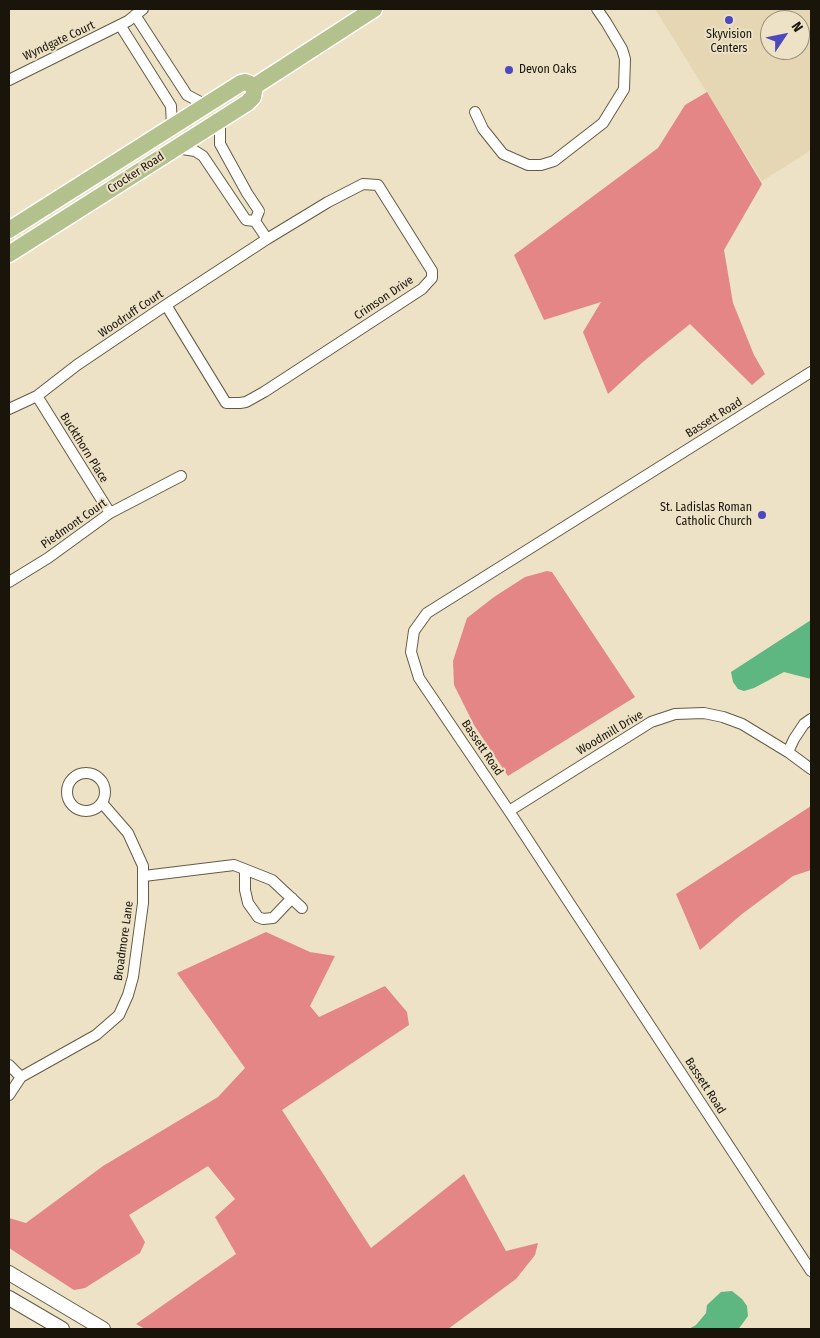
<!DOCTYPE html>
<html>
<head>
<meta charset="utf-8">
<style>
  body { margin:0 }
  #map { position:relative; width:820px; height:1338px; overflow:hidden; background:#ede1c6; font-family:"Fira Sans Condensed",sans-serif }
  canvas { display:block }
  .frame { position:absolute; inset:0; border:10px solid #19150b; pointer-events:none }
  .north { position:absolute; left:760px; top:10px; width:50px; height:50px; box-sizing:border-box; background:#ede1c6; border:1px solid #988f7b; border-radius:50%; rotate:56deg; font-size:14px; font-weight:700; line-height:20px; text-align:center; color:#19150b }
  .north::after { content:''; display:block; margin:auto; width:18px; height:22px; background:#4c48bf; clip-path:polygon(50% 0,100% 100%,50% 72%,0 100%) }
</style>
</head>
<body>
<div id="map">
<canvas width="820" height="1338"></canvas>
<div class="frame"></div>
<div class="north">N</div>
</div>
<script>
const g = document.querySelector('canvas').getContext('2d');
g.lineJoin = 'round';
function fill(path, color) { g.fillStyle = color; g.fill(path, 'evenodd'); }
const toPath = rows => new Path2D(rows.map(r => 'M' + r).join(''));
function trace(path, color, width, dash) { g.strokeStyle = color; g.lineWidth = width; g.lineCap = dash ? 'butt' : 'round'; g.setLineDash(dash || []); g.stroke(path); }
function label(font, color, halo, rows, align = 'center') {
  g.font = font + ' "Fira Sans Condensed",sans-serif'; g.lineWidth = 4; g.setLineDash([]); g.textBaseline = 'middle'; g.strokeStyle = halo; g.fillStyle = color; for (const [text, x, y, turn = 0] of rows) {
    g.save(); g.translate(x, y); g.rotate((+turn || 0) * Math.PI / 180); g.textAlign = isNaN(turn) ? turn : align; if (halo) g.strokeText(text, 0, 0); g.fillText(text, 0, 0); g.restore();
  }
}
const built = toPath([
  [655,9,811,9,811,150,762,181],
  [770,20,800,20,800,50,770,50]
]);
const forest = toPath([
  [707,92,762,184,724,250,733,303,754,355,765,374,752,385,690,324,644,361,608,394,583,332,601,302,544,320,514,255,658,148,685,105],
  [547,571,552,572,635,697,508,776,474,725,454,685,453,661,467,618,494,597,525,577],
  [811,806,811,870,793,876,742,914,700,950,676,894],
  [266,932,310,952,335,956,310,1006,319,1017,385,986,407,1012,409,1025,282,1110,371,1248,464,1174,506,1251,538,1243,535,1255,516,1279,448,1329,145,1329,136,1324,236,1254,215,1217,235,1199,208,1166,129,1215,145,1242,140,1253,85,1288,74,1290,9,1248,9,1218,26,1223,103,1166,218,1097,245,1068,177,973]
]);
const water = toPath([
  [811,620,811,679,784,672,754,688,744,691,738,689,733,682,731,672],
  [732,1291,742,1299,747,1306,748,1316,740,1327,738,1329,689,1329,696,1325,706,1313,707,1305,721,1292]
]);
const minor = toPath([
  [135,15,187,95,206,105],
  [120,25,171,106,172,126],
  [9,80,128,21,143,9],
  [475,112,483,129,503,154,528,165,541,165,554,161,603,123,624,89,625,59,622,49,606,22,597,9],
  [220,120,220,144,247,193,259,211,255,221],
  [176,148,195,151,203,156,246,220,255,221,267,239],
  [811,372,427,613,414,631,411,652,419,678,509,811,811,1271],
  [37,396,110,513],
  [9,409,37,396,77,365,166,305,267,239,328,202,363,184,378,185,432,271,432,278,422,289,264,392,246,402,240,403,226,403,166,305],
  [9,582,48,558,110,513,181,476],
  [788,752,794,739,804,724,811,719],
  '67 792a19 19 0 1 1 38 0a19 19 0 1 1-38 0Z',
  [509,811,651,722,675,714,704,713,723,717,742,724,788,752,811,769],
  [245,870,245,890,248,903,258,917,263,919,273,918,292,898],
  [144,876,234,865,272,880,302,908],
  [9,1065,21,1077],
  [9,1095,21,1077,96,1035,119,1015,128,995,133,977,143,903,143,866,128,833,102,803]
]);
const secondary = toPath([
  [9,1273,103,1329],
  [9,1298,62,1329]
]);
const primary = toPath([
  [9,230,241,83,245,82,255,86],
  [9,254,247,103,253,97,255,86,374,9]
]);
const markers = [
  [729,20,5,"#4c48bf"],
  [509,70,5,"#4c48bf"],
  [762,515,5,"#4c48bf"]
];
const poiNames = [
  ["Skyvision",729,35],
  ["Centers",729,49],
  ["Devon Oaks",519,70,"left"],
  ["St. Ladislas Roman",752,508,"right"],
  ["Catholic Church",752,522,"right"]
];
const streetNames = [
  ["Wyndgate Court",59,41,-25],
  ["Crocker Road",136,173,-33],
  ["Crimson Drive",384,298,-34],
  ["Woodruff Court",131,314,-34],
  ["Bassett Road",714,418,-32],
  ["Buckthorn Place",84,448,58],
  ["Piedmont Court",74,524,-35],
  ["Woodmill Drive",610,733,-31],
  ["Bassett Road",482,748,56],
  ["Broadmore Lane",124,941,-82],
  ["Bassett Road",705,1086,57]
];
fill(built, '#e5d6b4');
fill(forest, '#e58686');
fill(water, '#5eb681');
trace(minor, '#655b43', 12);
trace(secondary, '#655b43', 16);
trace(primary, '#fff', 19);
trace(minor, '#fff', 10);
trace(secondary, '#fff', 14);
trace(primary, '#b3c18c', 16);
for (const [x, y, r, color] of markers) { const dot = new Path2D(); dot.arc(x, y, r, 0, 2 * Math.PI); g.fillStyle = color; g.fill(dot); trace(dot, '#ede1c6', 2); }
label('12px', '#19150b', '#ede1c6', poiNames);
label('12px', '#19150b', '#ede1c6', streetNames);
</script>
</body>
</html>
